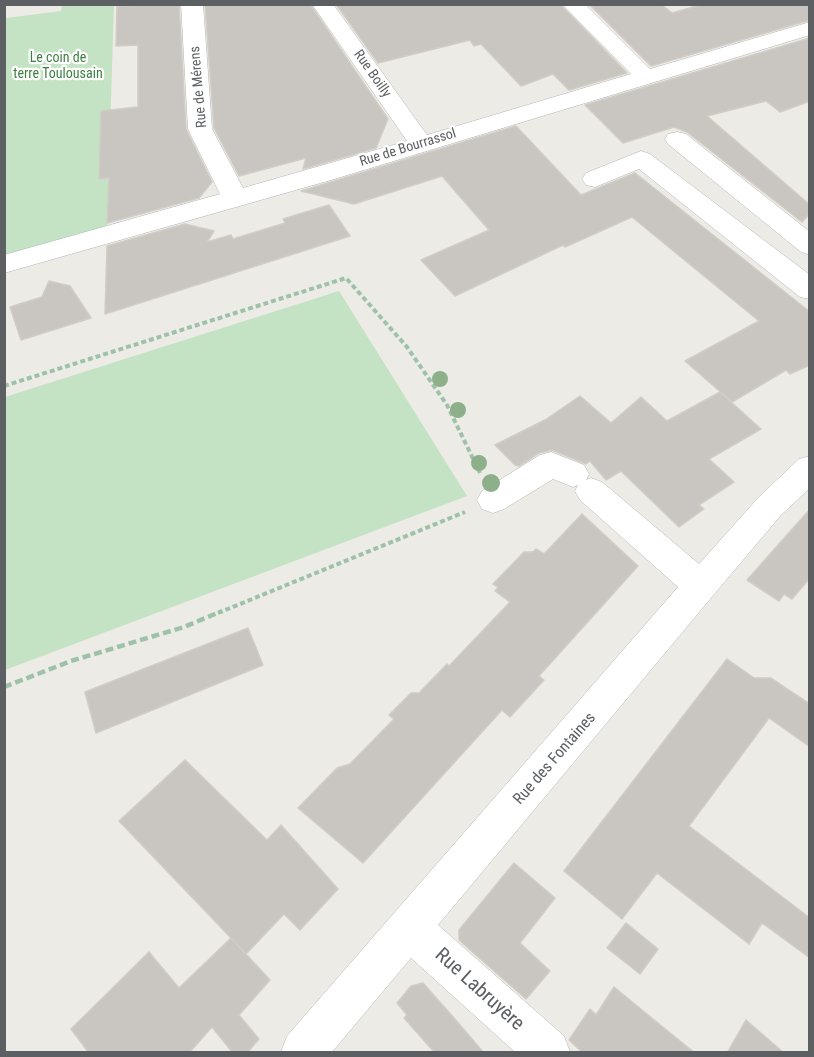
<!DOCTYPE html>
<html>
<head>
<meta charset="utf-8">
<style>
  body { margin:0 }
  #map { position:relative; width:814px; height:1057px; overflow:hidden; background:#edebe5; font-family:"Roboto Condensed",sans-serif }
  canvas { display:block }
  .frame { position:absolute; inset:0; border:6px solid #5d6063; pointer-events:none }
</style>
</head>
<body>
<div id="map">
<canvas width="814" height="1057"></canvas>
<div class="frame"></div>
</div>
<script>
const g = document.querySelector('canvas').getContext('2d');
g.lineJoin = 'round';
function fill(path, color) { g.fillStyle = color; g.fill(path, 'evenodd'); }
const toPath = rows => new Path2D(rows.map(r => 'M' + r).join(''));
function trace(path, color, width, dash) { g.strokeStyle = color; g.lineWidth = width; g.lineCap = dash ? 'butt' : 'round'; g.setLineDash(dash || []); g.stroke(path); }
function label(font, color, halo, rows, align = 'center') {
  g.font = font + ' "Roboto Condensed",sans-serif'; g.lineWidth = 4.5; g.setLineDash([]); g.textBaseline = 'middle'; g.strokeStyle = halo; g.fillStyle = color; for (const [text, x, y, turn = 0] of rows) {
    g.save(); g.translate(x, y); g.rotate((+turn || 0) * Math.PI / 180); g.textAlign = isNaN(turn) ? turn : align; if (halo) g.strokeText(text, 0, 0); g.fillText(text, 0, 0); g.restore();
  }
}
const green = toPath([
  [62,5,114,5,107,226,5,255,6,18,61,11],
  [339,291,467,496,5,670,5,397]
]);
const building = toPath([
  [179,4,186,129,212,182,199,198,107,223,109,178,99,179,101,111,138,107,138,45,116,46,117,6,179,4],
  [205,4,310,4,388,119,376,148,303,169,306,158,239,176,214,128,205,4],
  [336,4,560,4,627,73,569,90,553,74,521,86,481,44,474,46,470,40,378,63,336,4],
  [589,4,661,4,672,13,704,4,810,4,810,20,651,66,589,4],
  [810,38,810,101,780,112,766,101,707,116,810,205,810,213,802,222,687,132,674,127,623,143,585,105,810,38],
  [516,126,581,195,635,173,810,312,810,365,790,374,786,370,732,402,685,361,759,321,632,217,565,247,563,245,455,296,421,260,489,230,442,176,354,204,301,191,516,126],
  [329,205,350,236,105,314,107,246,185,224,214,231,207,242,231,235,233,239,285,223,283,219,329,205],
  [49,281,70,286,91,318,21,340,10,307,42,297,49,281],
  [720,392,761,429,709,459,734,482,699,505,704,509,679,527,621,471,606,480,590,461,586,464,552,450,539,453,519,466,515,465,495,445,545,420,580,396,611,423,641,397,667,421,720,392],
  [810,509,810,578,792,599,784,594,779,601,747,580,810,509],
  [582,514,638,566,539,676,544,680,510,717,502,710,363,863,298,808,337,768,350,764,394,719,389,715,411,693,419,693,447,664,449,666,510,602,495,591,498,587,493,584,524,552,533,552,536,549,544,554,582,514],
  [248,628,263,665,96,733,85,692,248,628],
  [727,659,754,678,771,678,810,704,810,747,769,718,689,826,810,918,810,958,762,923,749,944,657,873,622,919,564,871,727,659],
  [185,760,267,840,281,825,338,889,300,930,284,914,246,954,232,939,270,980,239,1015,259,1039,247,1053,233,1053,212,1027,189,1053,89,1053,71,1029,149,952,179,988,231,938,119,821,185,760],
  [514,863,555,898,520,943,550,971,526,999,459,940,459,930,514,863],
  [626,923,658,949,640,974,607,948,626,923],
  [423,983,454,1018,484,1053,435,1053,404,1018,407,1015,397,1003,411,986,423,983],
  [614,987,664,1028,695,1053,583,1053,569,1040,590,1009,596,1015,614,987],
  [746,1020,784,1053,727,1053,746,1020]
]);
const pathFar1 = toPath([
  [4,386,346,278,407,347,447,405,480,473],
  [218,613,465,512]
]);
const path = toPath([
  [4,687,71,661,184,627,222,611]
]);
const minor = toPath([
  [181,4,203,4,212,129,243,188,407,141,312,4,333,4,427,135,631,74,562,4,585,4,650,69,810,22,810,35,331,180,4,273,4,255,220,194,188,129,181,4],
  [677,132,686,134,810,232,810,255,801,252,668,144,665,139,668,134,677,132],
  [641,151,650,154,810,275,810,299,800,297,639,169,595,187,586,185,582,179,586,173,641,151],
  [551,452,584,465,589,474,586,480,591,478,602,482,699,564,759,497,799,459,810,456,810,488,781,515,721,586,438,925,564,1036,570,1052,515,1052,411,958,332,1052,281,1052,287,1036,678,587,580,500,575,491,578,485,573,487,553,479,504,509,493,513,482,509,477,500,482,491,540,455,551,452]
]);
const trees = [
  [440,379,8],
  [458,410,8],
  [479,463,8],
  [491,483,9]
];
const farParknames = [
  ["Le coin de",58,58],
  ["terre Toulousain",58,74]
];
const farStreetnames = [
  ["Rue Boilly",372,74,55],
  ["Rue de Mérens",199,87,-95],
  ["Rue de Bourrassol",408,148,-17]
];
const streetNames = [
  ["Rue des Fontaines",555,759,-49]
];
const nearStreetnames = [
  ["Rue Labruyère",479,990,42]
];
fill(green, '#c4e2c4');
fill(building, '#c9c6c1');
trace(building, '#d1cdc4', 1.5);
trace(minor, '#b2b5b8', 1);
trace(pathFar1, '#9ec2a9', 4, [5, 3]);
trace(path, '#9ec2a9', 4.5, [8, 4]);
fill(minor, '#fff');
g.fillStyle = '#8db08b';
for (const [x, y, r] of trees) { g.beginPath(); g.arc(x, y, r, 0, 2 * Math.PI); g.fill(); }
label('14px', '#3f8042', '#fff', farParknames);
label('14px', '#5d6063', '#fff', farStreetnames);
label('16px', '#5d6063', '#fff', streetNames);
label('20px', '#5d6063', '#fff', nearStreetnames);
</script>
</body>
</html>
